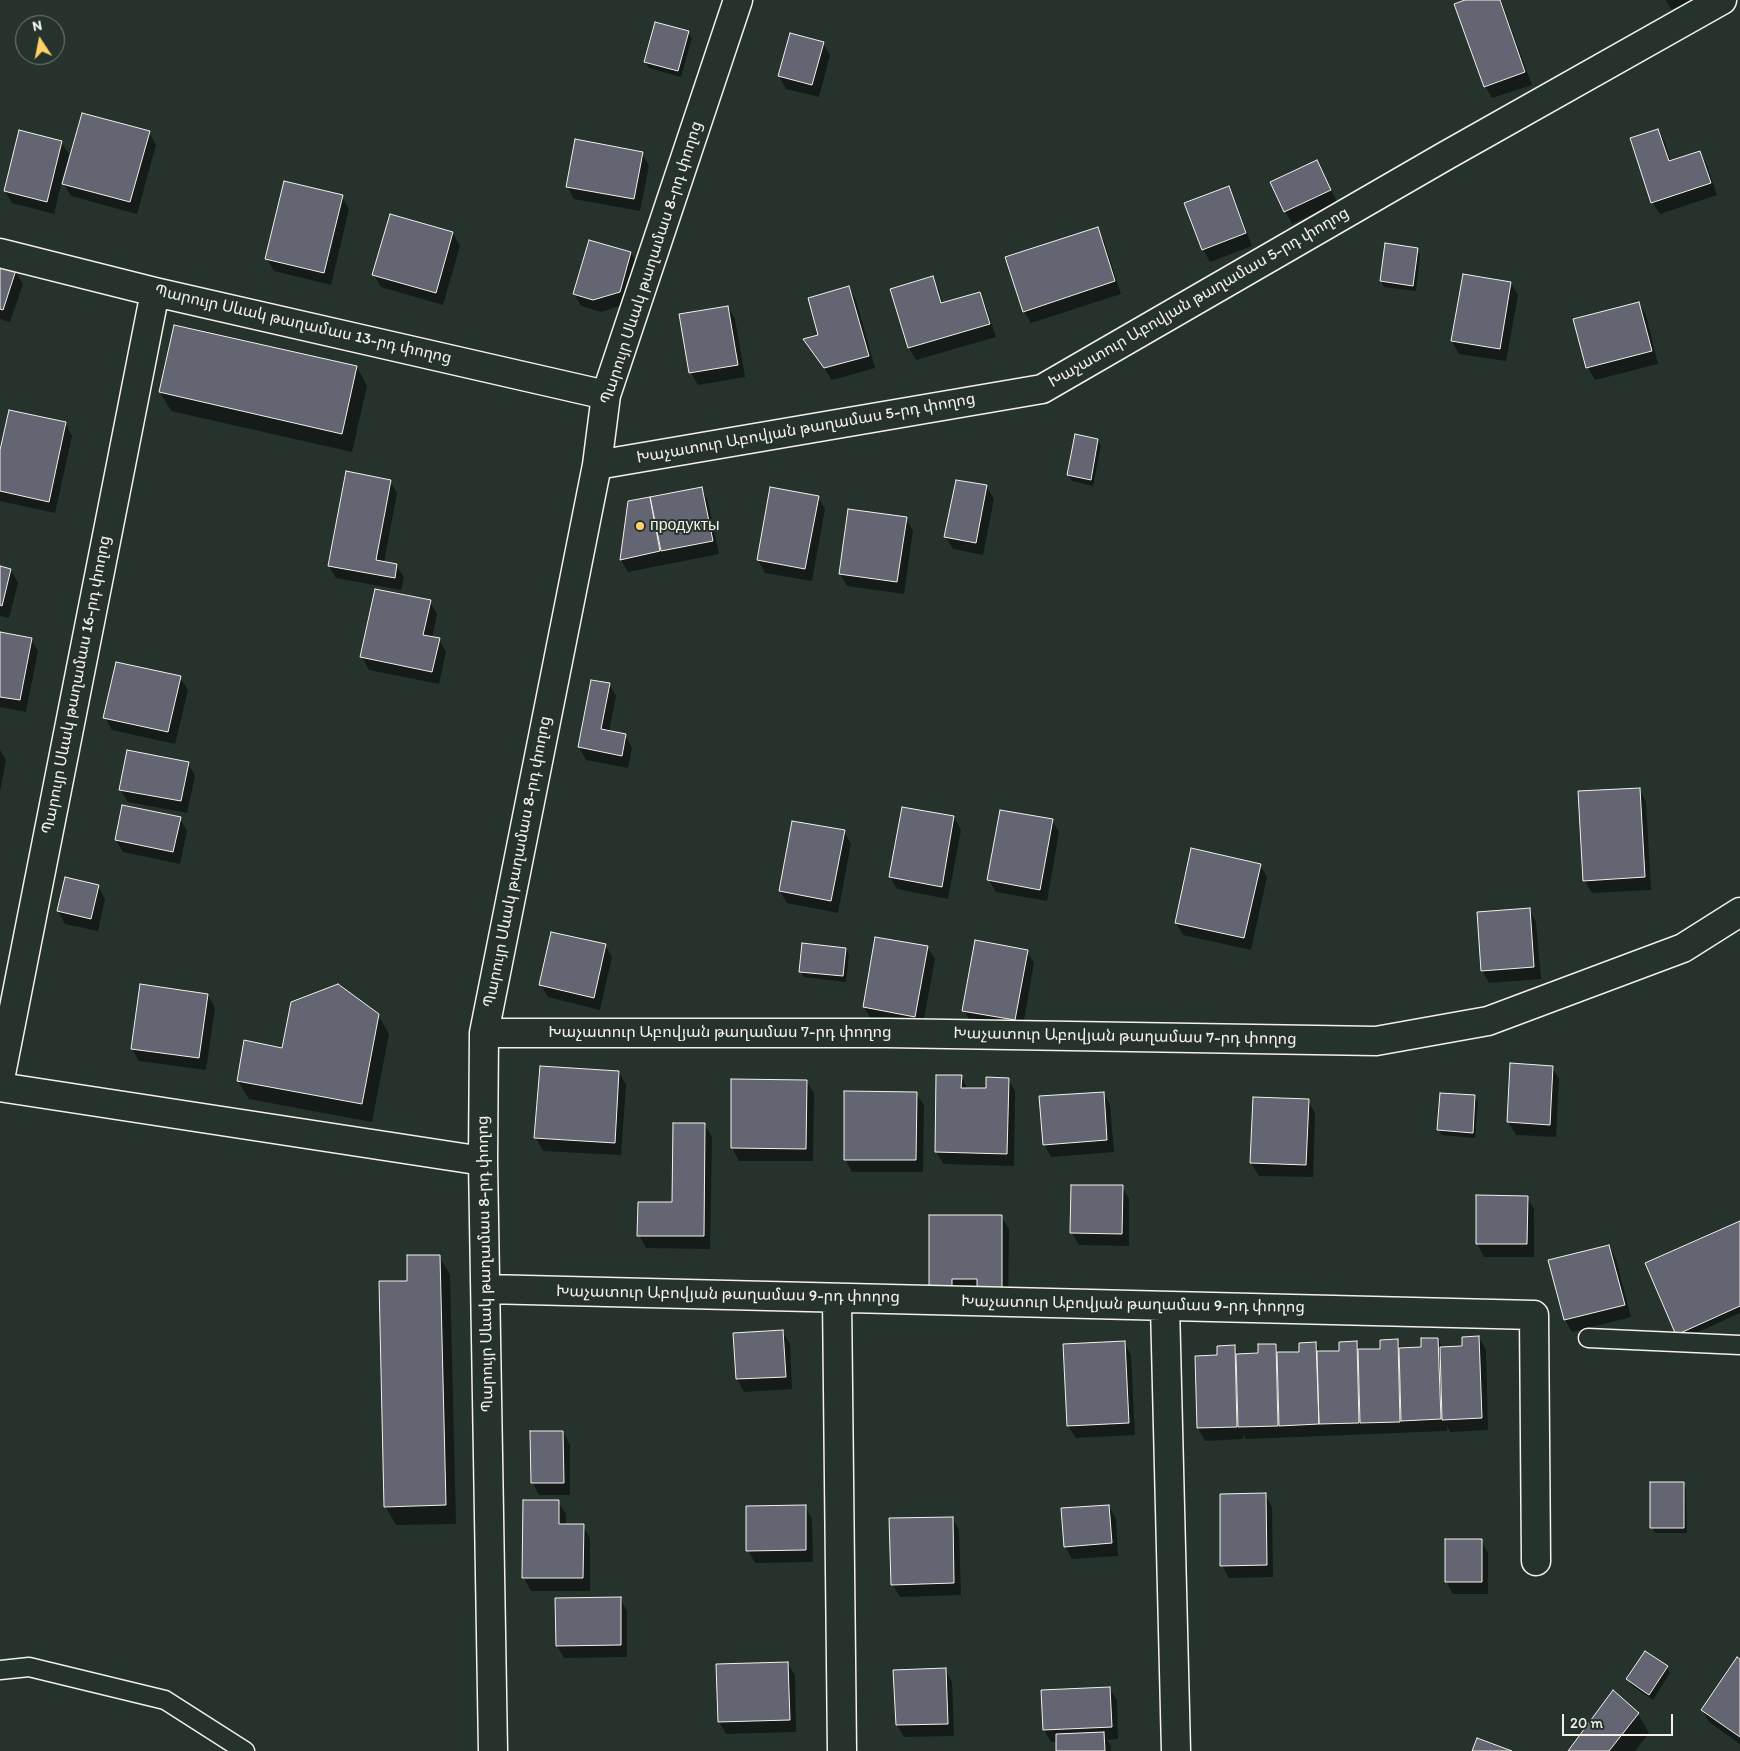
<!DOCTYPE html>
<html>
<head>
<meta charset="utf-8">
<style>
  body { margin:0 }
  #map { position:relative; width:1740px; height:1751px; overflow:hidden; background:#26332d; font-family:Itim,sans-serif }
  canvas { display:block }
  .north { position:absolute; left:15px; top:15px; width:50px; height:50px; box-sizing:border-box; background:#26332d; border:1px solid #787f78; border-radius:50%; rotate:349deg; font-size:14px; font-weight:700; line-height:20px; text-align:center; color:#f4f1e8 }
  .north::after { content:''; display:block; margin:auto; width:18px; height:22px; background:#ffd166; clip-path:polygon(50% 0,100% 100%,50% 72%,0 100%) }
  .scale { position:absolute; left:1562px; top:1714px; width:111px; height:22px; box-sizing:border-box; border:2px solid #f4f1e8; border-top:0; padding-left:6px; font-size:15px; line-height:18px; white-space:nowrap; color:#f4f1e8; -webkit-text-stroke:4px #26332d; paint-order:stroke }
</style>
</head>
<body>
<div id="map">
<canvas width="1740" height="1751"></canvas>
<div class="north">N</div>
<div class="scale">20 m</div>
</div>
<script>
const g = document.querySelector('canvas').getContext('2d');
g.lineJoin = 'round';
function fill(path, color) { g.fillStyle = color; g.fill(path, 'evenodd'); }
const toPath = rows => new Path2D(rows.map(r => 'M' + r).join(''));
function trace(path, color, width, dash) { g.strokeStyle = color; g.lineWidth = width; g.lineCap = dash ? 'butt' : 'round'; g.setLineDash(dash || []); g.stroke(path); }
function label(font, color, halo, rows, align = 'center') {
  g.font = font + ' Itim,"Noto Sans Armenian",sans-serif'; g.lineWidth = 4; g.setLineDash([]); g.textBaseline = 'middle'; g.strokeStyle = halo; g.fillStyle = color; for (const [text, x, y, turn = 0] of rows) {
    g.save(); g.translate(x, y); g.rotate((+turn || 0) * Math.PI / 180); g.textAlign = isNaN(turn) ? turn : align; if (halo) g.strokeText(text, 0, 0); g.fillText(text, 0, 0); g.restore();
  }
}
const shadow = toPath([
  [1469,0,1501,0,1532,85,1492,98,1485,86],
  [1666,0,1696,0,1696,1,1671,9],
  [688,32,692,38,681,77,649,68,645,62],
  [823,43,830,55,819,97,786,89,779,76],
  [1658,130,1665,142,1671,162,1700,153,1707,165,1717,195,1660,214,1652,202],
  [149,132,156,145,137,214,71,196,62,181,54,214,12,203,5,191,61,142,69,154,62,180,64,181],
  [642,153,649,166,640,211,574,199,567,186],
  [1317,162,1337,202,1292,224,1285,211],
  [1228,188,1235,200,1252,246,1210,262,1203,249],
  [342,197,349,209,331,285,274,271,267,259],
  [391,215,453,233,460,246,443,305,381,287,374,275],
  [1097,229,1104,241,1121,294,1031,323,1024,311],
  [1417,249,1420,255,1416,291,1384,287,1381,281],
  [631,253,638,266,626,304,601,312,581,306,574,294],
  [0,266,15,271,23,284,10,322,0,319],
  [932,278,939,290,943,304,979,293,986,306,996,337,916,360,909,348,891,290],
  [1511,283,1518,295,1506,361,1459,354,1452,341],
  [849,288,856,300,875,368,832,380,805,340,820,336],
  [1639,303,1646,315,1658,364,1595,380,1588,368,1575,320],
  [728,307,735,319,745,377,698,385,691,373,681,315],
  [357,367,367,386,352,452,171,411,160,392],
  [65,423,72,436,55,513,0,501,0,456],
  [1098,440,1101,446,1093,486,1072,481,1068,475],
  [390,481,397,493,384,562,396,565,404,577,401,590,336,578,329,566],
  [986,486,994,499,983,555,953,549,946,537],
  [701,488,708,501,719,554,628,572,621,560,629,502],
  [818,497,825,509,812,581,765,573,758,560],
  [906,518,913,531,904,594,847,586,840,574],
  [0,568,11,570,18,583,9,618,0,616],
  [430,602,437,614,432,638,439,639,446,652,439,684,369,670,362,657],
  [0,633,31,639,38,651,26,712,0,707],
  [180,678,188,690,175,744,112,730,105,718],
  [592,681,609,684,616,696,609,732,625,735,632,748,628,768,586,760,579,747],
  [0,750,6,760,0,792],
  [188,763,195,776,187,813,128,802,120,789],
  [1639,789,1646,802,1651,890,1592,893,1584,880],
  [954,817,961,830,948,899,897,889,890,877],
  [180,818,187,831,180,864,123,852,116,840],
  [1052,820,1059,832,1047,901,996,892,989,880],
  [844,831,851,844,838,913,787,903,780,891],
  [1260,865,1267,877,1251,950,1183,935,1176,923],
  [98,886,105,899,98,931,65,924,58,911],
  [1529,909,1536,922,1541,979,1489,983,1482,970],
  [605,945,612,957,600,1010,548,997,541,985],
  [927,947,935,959,922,1029,871,1019,864,1007],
  [846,949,849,955,846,982,804,977,800,971],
  [1027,951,1034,963,1022,1032,971,1023,964,1010],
  [208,995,215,1008,206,1070,139,1061,132,1049],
  [378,1015,389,1034,372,1122,249,1099,238,1081],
  [1552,1067,1559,1079,1556,1137,1516,1135,1508,1122],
  [619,1072,626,1085,621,1155,543,1151,536,1138],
  [961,1077,968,1089,987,1090,1008,1079,1015,1091,1014,1166,944,1164,936,1152],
  [733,1080,806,1081,814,1093,813,1161,739,1161,732,1148],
  [916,1093,924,1105,923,1172,852,1172,845,1159],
  [1103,1093,1110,1105,1114,1152,1051,1157,1044,1144],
  [1475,1096,1478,1102,1475,1138,1442,1135,1438,1129],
  [1254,1098,1308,1101,1315,1113,1313,1177,1259,1176,1251,1163],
  [705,1125,712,1137,710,1249,646,1248,639,1235,674,1204],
  [1122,1186,1129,1199,1129,1246,1079,1245,1072,1233],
  [1477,1197,1527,1197,1534,1209,1534,1257,1484,1257,1477,1244],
  [1001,1216,1009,1229,1008,1304,931,1290],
  [1740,1222,1740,1313,1681,1340,1677,1334],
  [1609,1246,1616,1259,1631,1317,1572,1332,1565,1320],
  [439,1256,450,1275,456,1524,396,1525,385,1506,409,1282],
  [782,1331,790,1344,792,1389,744,1392,737,1379,735,1334],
  [1479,1337,1486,1350,1488,1430,1450,1432,1447,1426,1447,1431,1246,1439,1243,1434,1243,1439,1205,1441,1198,1428,1196,1357,1219,1356,1234,1347,1239,1355,1260,1354,1275,1345,1280,1353,1300,1353,1315,1343,1321,1352,1341,1352,1356,1342,1361,1351,1381,1350,1397,1341,1402,1349,1422,1348,1438,1339,1443,1348,1463,1347],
  [1124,1342,1131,1355,1135,1435,1076,1438,1068,1426],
  [563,1432,570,1445,570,1495,539,1495,532,1482],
  [1683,1483,1686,1489,1687,1533,1655,1533,1652,1527],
  [1265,1494,1272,1507,1273,1577,1229,1578,1222,1565],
  [524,1501,558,1502,566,1514,566,1526,583,1526,590,1538,590,1591,531,1591,524,1578],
  [805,1506,812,1519,813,1562,755,1563,748,1550],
  [1109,1506,1116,1519,1118,1556,1072,1559,1065,1546],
  [952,1518,959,1530,961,1595,900,1597,893,1585],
  [1481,1540,1488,1553,1488,1594,1453,1594,1446,1581],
  [620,1598,627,1611,627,1657,564,1658,557,1646],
  [1740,1660,1740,1744,1709,1722,1702,1710],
  [787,1663,795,1675,796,1732,726,1734,719,1722],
  [1667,1667,1670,1673,1653,1700,1631,1685,1627,1679],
  [945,1669,952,1682,954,1736,904,1737,897,1725],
  [1109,1688,1117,1700,1118,1739,1107,1740,1111,1746,1111,1751,1057,1751,1057,1742,1051,1742,1044,1730],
  [1638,1714,1649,1733,1635,1751,1570,1751]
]);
const building = toPath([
  [1465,0,1500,0,1525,72,1484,87,1454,4,1465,0],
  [655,22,689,31,678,71,644,62,655,22],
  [790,33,824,42,812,85,778,76,790,33],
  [82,113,150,131,130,202,62,184,82,113],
  [1658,129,1669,161,1700,151,1711,183,1651,203,1630,138,1658,129],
  [19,130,62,141,47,202,4,191,19,130],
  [575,139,643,152,634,199,566,187,575,139],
  [1317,160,1331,190,1284,212,1270,182,1317,160],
  [284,181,343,195,324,273,265,259,284,181],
  [1229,186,1246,233,1202,250,1184,203,1229,186],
  [390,214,453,232,436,293,372,275,390,214],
  [1098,227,1115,281,1023,312,1005,257,1098,227],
  [589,240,631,252,620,292,593,300,573,294,589,240],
  [1385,243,1418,248,1413,286,1380,281,1385,243],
  [0,265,16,270,3,310,0,309,0,265],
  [1463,274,1511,282,1500,349,1451,341,1463,274],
  [933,276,941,303,980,292,990,324,908,348,890,289,933,276],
  [849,286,869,356,824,368,803,339,818,335,808,298,849,286],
  [1639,302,1652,351,1586,368,1573,319,1639,302],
  [728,306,738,365,689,373,679,314,728,306],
  [174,325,357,366,342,434,159,392,174,325],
  [9,410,66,422,49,502,0,491,0,450,9,410],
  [1075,434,1098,439,1091,480,1067,475,1075,434],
  [346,471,391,480,376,560,397,564,395,578,328,566,346,471],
  [956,480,987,485,976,543,944,537,956,480],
  [702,487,713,541,661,551,650,497,702,487],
  [770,487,819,496,805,569,757,560,770,487],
  [650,497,660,551,620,560,628,501,650,497],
  [848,509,907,517,897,582,839,574,848,509],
  [0,566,11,569,2,606,0,605,0,566],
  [375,589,431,600,423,635,440,638,432,672,360,657,375,589],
  [0,632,32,638,20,700,0,697,0,632],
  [116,662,181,676,168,732,103,718,116,662],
  [591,680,610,683,601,729,626,734,622,756,578,747,591,680],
  [127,750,189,762,181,801,119,790,127,750],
  [1640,788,1645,877,1583,881,1578,791,1640,788],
  [122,805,181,817,173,852,115,840,122,805],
  [902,807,954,816,942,887,889,877,902,807],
  [1000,810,1053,819,1040,890,987,880,1000,810],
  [792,821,845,830,831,901,779,891,792,821],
  [1191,848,1261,864,1244,938,1175,923,1191,848],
  [65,877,99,885,91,919,57,911,65,877],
  [1530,908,1534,967,1481,971,1477,912,1530,908],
  [551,932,606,944,594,998,539,985,551,932],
  [875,937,928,946,915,1017,863,1007,875,937],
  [975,940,1028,950,1015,1020,962,1011,975,940],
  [802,943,846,948,843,976,799,972,802,943],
  [140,984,208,994,199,1058,131,1049,140,984],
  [338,984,379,1014,362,1104,237,1081,244,1040,282,1048,291,1002,338,984],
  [1510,1063,1553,1066,1550,1125,1507,1122,1510,1063],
  [540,1066,619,1071,615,1143,534,1138,540,1066],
  [936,1075,962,1075,961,1088,986,1088,986,1077,1009,1078,1007,1154,935,1152,936,1075],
  [731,1079,807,1080,806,1149,731,1148,731,1079],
  [844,1091,917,1092,916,1160,844,1160,844,1091],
  [1104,1092,1107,1140,1043,1145,1039,1096,1104,1092],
  [1440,1093,1475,1095,1473,1133,1437,1130,1440,1093],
  [1253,1097,1309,1099,1306,1165,1250,1163,1253,1097],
  [673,1123,705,1123,704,1236,637,1236,638,1202,672,1202,673,1123],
  [1071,1185,1123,1185,1122,1234,1070,1233,1071,1185],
  [1476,1195,1528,1196,1527,1244,1476,1244,1476,1195],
  [929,1215,1002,1215,1002,1292,977,1292,977,1279,952,1279,952,1291,929,1290,929,1215],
  [1740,1221,1740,1306,1676,1335,1645,1263,1740,1221],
  [1609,1245,1625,1305,1564,1320,1548,1260,1609,1245],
  [407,1255,440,1255,446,1505,384,1507,379,1281,407,1281,407,1255],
  [783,1330,786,1377,736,1379,733,1333,783,1330],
  [1479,1336,1482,1418,1442,1420,1440,1347,1462,1346,1462,1337,1479,1336],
  [1421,1338,1438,1338,1441,1419,1401,1421,1399,1348,1421,1347,1421,1338],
  [1398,1339,1400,1422,1360,1423,1358,1349,1380,1349,1380,1340,1398,1339],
  [1125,1341,1129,1423,1067,1426,1063,1344,1125,1341],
  [1357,1341,1359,1423,1319,1424,1317,1351,1339,1351,1339,1342,1357,1341],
  [1316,1342,1319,1424,1279,1426,1277,1352,1299,1352,1299,1343,1316,1342],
  [1258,1344,1276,1344,1278,1426,1238,1427,1236,1354,1258,1353,1258,1344],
  [1235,1345,1237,1427,1197,1428,1195,1356,1217,1355,1217,1346,1235,1345],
  [530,1431,563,1431,564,1483,531,1483,530,1431],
  [1650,1482,1684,1482,1684,1528,1650,1528,1650,1482],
  [1266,1493,1267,1565,1220,1566,1220,1494,1266,1493],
  [523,1500,559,1500,559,1524,584,1524,583,1578,522,1578,523,1500],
  [806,1505,806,1550,746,1551,746,1506,806,1505],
  [1109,1505,1112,1543,1064,1547,1061,1508,1109,1505],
  [953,1517,954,1583,891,1585,889,1518,953,1517],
  [1445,1539,1482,1539,1482,1582,1445,1582,1445,1539],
  [621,1597,621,1645,556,1646,555,1598,621,1597],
  [1645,1651,1668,1666,1649,1695,1626,1679,1645,1651],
  [1737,1657,1740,1659,1740,1737,1701,1710,1737,1657],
  [788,1662,790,1720,718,1722,716,1664,788,1662],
  [946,1668,948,1724,896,1725,893,1670,946,1668],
  [1110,1687,1112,1727,1043,1730,1041,1690,1110,1687],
  [1613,1690,1639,1713,1609,1751,1568,1751,1613,1690],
  [1104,1732,1105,1751,1056,1751,1056,1734,1104,1732],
  [1477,1738,1512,1751,1472,1751,1477,1738]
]);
const lane = toPath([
  [1588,1338,1740,1345],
  [0,1670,29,1667,165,1700,245,1751]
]);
const street = toPath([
  [0,253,155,292,606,395],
  [597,465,1042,389,1447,155,1722,0],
  [484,1033,887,1033,1376,1041,1488,1021,1683,948,1740,912],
  [0,1079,155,292],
  [0,1087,483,1161],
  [486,1289,1534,1315,1536,1561],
  [837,1298,842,1751],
  [1165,1306,1176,1751],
  [493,1751,483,1161,484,1033,597,465,606,395,738,0]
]);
const markers = [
  [640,526,5,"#ffd166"]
];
const streetNames = [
  ["Պարույր Սևակ թաղամաս 8-րդ փողոց",652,263,-72],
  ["Խաչատուր Աբովյան թաղամաս 5-րդ փողոց",1199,298,-30],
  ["Պարույր Սևակ թաղամաս 13-րդ փողոց",303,325,13],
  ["Խաչատուր Աբովյան թաղամաս 5-րդ փողոց",806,429,-10],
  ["Պարույր Սևակ թաղամաս 16-րդ փողոց",77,685,-79],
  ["Պարույր Սևակ թաղամաս 8-րդ փողոց",518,862,-79],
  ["Խաչատուր Աբովյան թաղամաս 7-րդ փողոց",720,1033],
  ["Խաչատուր Աբովյան թաղամաս 7-րդ փողոց",1125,1037,1],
  ["Պարույր Սևակ թաղամաս 8-րդ փողոց",486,1264,-91],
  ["Խաչատուր Աբովյան թաղամաս 9-րդ փողոց",728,1295,1],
  ["Խաչատուր Աբովյան թաղամաս 9-րդ փողոց",1133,1305,1]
];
const poiNames = [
  ["продукты",650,526]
];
fill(shadow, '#0007');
fill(building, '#646572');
trace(building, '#f4f1e8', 1);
trace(lane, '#f4f1e8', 21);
trace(street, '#f4f1e8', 31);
trace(lane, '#26332d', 18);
trace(street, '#26332d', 28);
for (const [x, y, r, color] of markers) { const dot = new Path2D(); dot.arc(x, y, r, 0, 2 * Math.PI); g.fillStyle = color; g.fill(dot); trace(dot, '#26332d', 2); }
label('16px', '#f4f1e8', '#26332d', streetNames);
label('16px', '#f4f1e8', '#26332d', poiNames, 'left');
</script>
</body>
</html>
